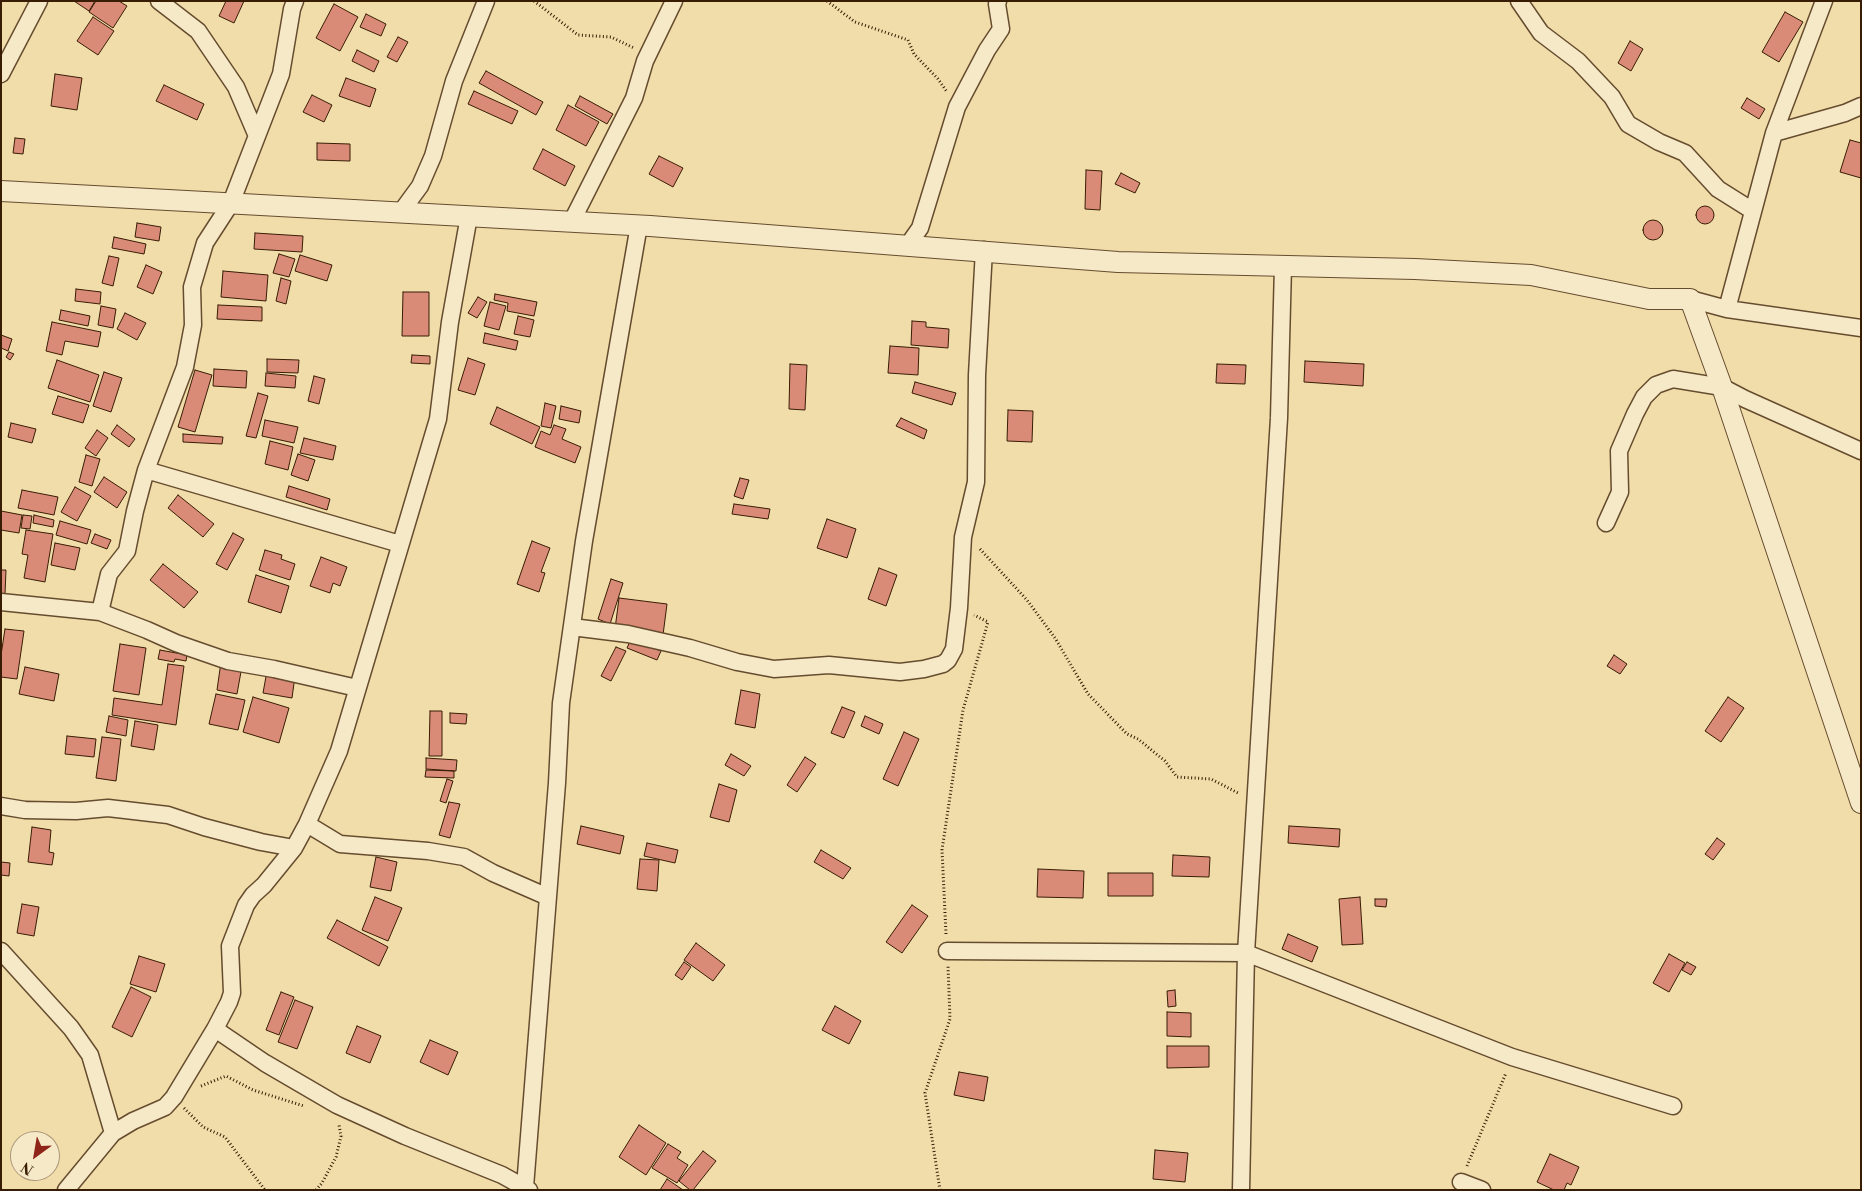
<!DOCTYPE html>
<html>
<head>
<meta charset="utf-8">
<style>
  body { margin:0 }
  #map { position:relative; width:1862px; height:1191px; overflow:hidden; background:#f1ddaa; font-family:"Libre Bodoni",serif }
  canvas { display:block }
  .frame { position:absolute; inset:0; border:2px solid #381c04; pointer-events:none }
  .north { position:absolute; left:10px; top:1131px; width:50px; height:50px; box-sizing:border-box; background:#f6e9c8; border:1px solid #aa977a; border-radius:50%; rotate:212deg; font-size:14px; font-weight:700; line-height:20px; text-align:center; color:#381c04 }
  .north::after { content:''; display:block; margin:auto; width:18px; height:22px; background:#8f2418; clip-path:polygon(50% 0,100% 100%,50% 72%,0 100%) }
</style>
</head>
<body>
<div id="map">
<canvas width="1862" height="1191"></canvas>
<div class="frame"></div>
<div class="north">N</div>
</div>
<script>
const g = document.querySelector('canvas').getContext('2d');
g.lineJoin = 'round';
function fill(path, color) { g.fillStyle = color; g.fill(path, 'evenodd'); }
const toPath = rows => new Path2D(rows.map(r => 'M' + r).join(''));
function trace(path, color, width, dash) { g.strokeStyle = color; g.lineWidth = width; g.lineCap = dash ? 'butt' : 'round'; g.setLineDash(dash || []); g.stroke(path); }
const building = toPath([
  [74,1,95,1,89,11,74,1],
  [96,1,119,1,127,6,113,28,89,12,96,1],
  [226,1,244,1,234,23,219,16,226,1],
  [334,4,358,17,340,51,316,38,334,4],
  [1785,12,1803,22,1779,62,1762,52,1785,12],
  [366,14,386,24,381,36,360,27,366,14],
  [93,17,114,31,98,55,77,41,93,17],
  [398,37,408,42,397,62,387,57,398,37],
  [1630,41,1643,49,1631,71,1618,63,1630,41],
  [357,50,379,61,374,72,352,61,357,50],
  [486,71,543,102,536,115,479,83,486,71],
  [55,74,82,78,77,110,51,106,55,74],
  [346,78,376,89,370,107,339,96,346,78],
  [164,85,204,104,197,120,156,101,164,85],
  [474,91,518,111,512,124,468,104,474,91],
  [312,95,332,105,324,122,303,112,312,95],
  [580,96,613,114,607,124,575,106,580,96],
  [1747,98,1765,109,1759,119,1741,108,1747,98],
  [568,105,599,122,586,146,556,130,568,105],
  [15,138,25,139,23,154,13,153,15,138],
  [1850,140,1861,143,1861,178,1840,172,1850,140],
  [317,143,350,144,350,161,317,160,317,143],
  [543,149,575,166,565,186,533,169,543,149],
  [659,156,683,168,673,187,649,174,659,156],
  [1086,170,1102,171,1100,210,1085,209,1086,170],
  [1121,173,1140,183,1135,193,1115,184,1121,173],
  '1696 215a9 9 0 1 1 18 0a9 9 0 1 1-18 0Z',
  '1643 230a10 10 0 1 1 20 0a10 10 0 1 1-20 0Z',
  [137,223,161,227,159,241,135,237,137,223],
  [255,233,303,236,302,252,254,249,255,233],
  [114,237,146,244,144,254,112,248,114,237],
  [279,254,295,259,289,277,273,273,279,254],
  [300,255,332,265,327,281,295,271,300,255],
  [109,256,119,258,113,286,102,283,109,256],
  [146,265,162,272,153,294,137,287,146,265],
  [223,271,268,275,266,301,221,297,223,271],
  [281,278,291,281,286,304,276,301,281,278],
  [76,289,101,292,100,304,75,301,76,289],
  [403,292,429,292,429,336,402,336,403,292],
  [495,294,537,302,534,316,507,311,508,303,494,300,495,294],
  [478,297,487,302,477,318,468,313,478,297],
  [490,302,506,306,499,330,484,326,490,302],
  [218,305,262,307,262,321,217,319,218,305],
  [101,306,116,309,113,328,98,325,101,306],
  [61,310,90,316,88,326,59,320,61,310],
  [125,313,146,323,137,340,117,329,125,313],
  [518,316,534,320,530,337,514,334,518,316],
  [912,321,926,322,926,327,949,329,948,348,911,345,912,321],
  [52,322,101,332,98,347,65,341,62,355,46,351,52,322],
  [485,333,518,341,516,350,483,343,485,333],
  [1,335,12,339,8,351,1,348,1,335],
  [890,346,919,348,918,375,888,373,890,346],
  [9,352,14,354,10,360,6,357,9,352],
  [412,355,430,356,430,364,411,363,412,355],
  [468,358,485,364,475,395,458,390,468,358],
  [267,359,299,360,298,373,267,372,267,359],
  [57,360,99,375,90,402,48,388,57,360],
  [1305,361,1364,364,1363,386,1304,382,1305,361],
  [790,364,807,365,805,410,789,409,790,364],
  [1217,364,1246,365,1245,384,1216,383,1217,364],
  [214,369,247,371,246,388,213,386,214,369],
  [195,370,212,375,195,432,178,427,195,370],
  [104,372,122,378,111,412,93,406,104,372],
  [266,373,296,376,295,388,265,386,266,373],
  [314,376,325,379,319,404,308,401,314,376],
  [915,382,956,393,952,405,912,393,915,382],
  [258,393,268,396,256,438,246,436,258,393],
  [58,396,89,405,83,423,52,414,58,396],
  [545,403,556,406,551,428,541,426,545,403],
  [561,406,581,411,579,423,559,419,561,406],
  [497,407,540,427,532,444,490,424,497,407],
  [1008,410,1033,411,1032,442,1007,441,1008,410],
  [901,418,927,430,924,439,896,426,901,418],
  [265,420,298,427,294,443,262,436,265,420],
  [11,423,36,429,32,443,8,437,11,423],
  [117,425,135,439,129,447,111,434,117,425],
  [554,425,566,429,562,439,581,447,575,463,535,447,541,431,550,435,554,425],
  [97,430,108,438,96,456,85,448,97,430],
  [183,434,223,437,222,444,183,442,183,434],
  [304,438,336,446,333,460,300,453,304,438],
  [270,441,293,447,288,470,265,464,270,441],
  [298,454,315,460,308,481,291,475,298,454],
  [86,455,100,459,92,486,79,482,86,455],
  [104,477,127,492,117,508,94,492,104,477],
  [740,478,749,480,743,499,734,496,740,478],
  [289,486,330,499,327,510,286,497,289,486],
  [75,487,91,496,77,521,61,512,75,487],
  [22,490,58,497,54,515,18,508,22,490],
  [178,495,214,524,203,537,168,508,178,495],
  [734,504,770,509,768,519,732,514,734,504],
  [1,511,22,515,19,533,1,530,1,511],
  [23,515,32,516,30,529,21,528,23,515],
  [34,515,54,520,53,527,33,523,34,515],
  [827,519,856,529,847,558,817,548,827,519],
  [60,521,91,530,87,544,56,535,60,521],
  [26,530,53,534,45,582,24,578,28,555,22,554,26,530],
  [233,533,244,539,227,570,216,564,233,533],
  [95,534,111,540,107,549,91,543,95,534],
  [532,541,550,548,541,572,545,573,539,592,517,584,532,541],
  [55,543,80,548,75,570,51,565,55,543],
  [265,550,282,555,281,559,295,564,290,580,259,570,265,550],
  [321,557,347,567,340,586,333,583,330,593,310,586,321,557],
  [163,564,198,592,184,608,150,580,163,564],
  [879,568,897,575,886,606,868,599,879,568],
  [1,570,6,570,5,594,1,594,1,570],
  [256,575,289,586,281,613,248,602,256,575],
  [611,579,623,583,610,624,598,619,611,579],
  [619,598,667,604,663,635,615,629,619,598],
  [5,629,24,631,17,679,1,677,1,655,5,629],
  [631,639,661,651,657,660,627,648,631,639],
  [120,644,146,648,139,695,113,691,120,644],
  [616,647,626,651,611,681,601,676,616,647],
  [160,650,187,655,186,661,175,659,174,662,158,659,160,650],
  [1614,655,1627,664,1620,674,1607,666,1614,655],
  [221,662,242,666,237,694,217,690,221,662],
  [168,664,184,666,176,725,112,715,114,698,162,705,168,664],
  [25,667,59,674,54,701,19,694,25,667],
  [267,671,295,676,292,698,263,693,267,671],
  [741,690,760,694,755,728,735,724,741,690],
  [216,694,245,700,238,730,209,724,216,694],
  [253,697,289,708,279,743,243,732,253,697],
  [1728,697,1744,708,1721,742,1705,731,1728,697],
  [842,707,855,712,844,738,831,733,842,707],
  [430,711,442,711,442,756,429,756,430,711],
  [450,713,467,714,466,724,450,723,450,713],
  [109,716,128,720,126,736,106,732,109,716],
  [865,716,883,724,879,734,861,726,865,716],
  [135,721,158,725,154,750,131,746,135,721],
  [904,732,919,739,898,786,883,779,904,732],
  [67,736,96,739,94,757,65,754,67,736],
  [102,737,121,739,116,781,96,778,102,737],
  [731,754,751,766,744,776,725,765,731,754],
  [805,757,816,764,797,792,787,785,805,757],
  [426,758,457,760,456,771,426,769,426,758],
  [426,770,454,771,454,778,425,777,426,770],
  [447,779,453,781,446,803,440,801,447,779],
  [719,784,737,790,729,822,710,817,719,784],
  [449,802,460,804,450,838,439,835,449,802],
  [581,826,624,836,620,854,577,844,581,826],
  [1289,826,1340,829,1339,847,1288,843,1289,826],
  [32,827,51,830,49,852,54,853,52,865,28,862,32,827],
  [1717,838,1725,844,1713,860,1705,854,1717,838],
  [647,843,678,850,675,863,644,856,647,843],
  [821,850,851,868,843,879,814,862,821,850],
  [1173,855,1210,857,1209,877,1172,876,1173,855],
  [376,857,397,862,391,891,370,887,376,857],
  [640,859,659,860,657,891,637,889,640,859],
  [1,862,10,863,9,876,1,875,1,862],
  [1038,869,1084,871,1083,898,1037,897,1038,869],
  [1108,873,1153,873,1153,896,1108,896,1108,873],
  [375,897,402,908,388,941,362,930,375,897],
  [1360,897,1363,944,1342,945,1339,899,1360,897],
  [1375,899,1387,899,1386,907,1375,906,1375,899],
  [22,904,39,907,34,936,17,933,22,904],
  [912,905,928,916,902,953,886,942,912,905],
  [337,920,388,947,379,966,327,938,337,920],
  [1288,934,1318,947,1312,962,1282,949,1288,934],
  [696,943,725,965,713,981,684,960,696,943],
  [1669,954,1685,963,1669,992,1653,983,1669,954],
  [139,956,165,964,156,992,130,984,139,956],
  [684,962,691,967,682,980,675,975,684,962],
  [1687,962,1696,967,1691,975,1682,970,1687,962],
  [131,987,151,997,132,1037,112,1027,131,987],
  [1175,990,1176,1006,1168,1007,1167,991,1175,990],
  [281,992,294,997,279,1035,266,1030,281,992],
  [295,1000,313,1007,297,1049,278,1042,295,1000],
  [835,1006,861,1021,849,1044,822,1030,835,1006],
  [1167,1012,1191,1013,1191,1037,1167,1036,1167,1012],
  [357,1026,381,1036,370,1063,346,1053,357,1026],
  [430,1040,458,1052,448,1075,420,1062,430,1040],
  [1167,1046,1209,1046,1209,1067,1167,1068,1167,1046],
  [959,1072,988,1077,984,1101,954,1095,959,1072],
  [639,1125,666,1143,646,1175,619,1157,639,1125],
  [668,1144,681,1152,677,1158,688,1165,677,1183,652,1168,668,1144],
  [1155,1150,1188,1153,1185,1182,1153,1179,1155,1150],
  [703,1151,716,1161,693,1190,690,1190,679,1181,703,1151],
  [1550,1154,1579,1167,1571,1185,1567,1183,1564,1190,1554,1190,1537,1182,1550,1154],
  [667,1179,683,1190,660,1190,667,1179]
]);
const path = toPath([
  [534,1,578,35,611,37,634,48],
  [827,1,855,22,908,40,914,54,938,79,947,92],
  [980,549,1027,600,1055,638,1088,694,1127,734,1138,739,1165,761,1177,777,1211,779,1240,794],
  [946,934,942,850,963,710,988,622,974,615],
  [201,1086,226,1076,253,1090,304,1106],
  [184,1108,203,1127,225,1137,265,1190],
  [1467,1166,1506,1073],
  [316,1190,322,1183,336,1157,341,1136,339,1125],
  [940,1190,925,1093,950,1019,948,966]
]);
const minor = toPath([
  [159,1,198,31,236,87,257,136],
  [1519,1,1541,33,1578,61,1612,97,1628,124,1659,142,1685,153,1718,189,1753,211],
  [1,74,39,1],
  [1774,133,1845,113,1861,106],
  [401,212,420,186,433,156,454,81,486,1],
  [572,221,634,98,645,61,674,1],
  [908,245,920,228,957,107,987,50,1001,29,997,4,998,1],
  [1690,299,1727,309,1861,328],
  [1727,309,1774,133,1824,1],
  [146,470,400,544],
  [1606,523,1620,492,1619,451,1635,414,1644,397,1656,385,1673,379,1722,387,1745,399,1861,451],
  [1,602,100,612,147,630,176,643,228,661,274,669,357,688],
  [100,612,109,574,127,551,135,511,146,470,185,367,193,325,192,287,205,243,231,203,281,74,292,9,295,1],
  [572,627,628,634,690,648,737,662,774,669,829,665,900,672,924,669,943,664,948,660,954,649,959,608,963,537,976,482,977,375,984,250],
  [1,806,25,810,76,811,108,808,168,815,204,827,261,842,294,848],
  [307,824,340,844,428,851,464,857,493,873,548,897],
  [1,951,71,1028,90,1055,113,1133],
  [947,951,1246,953,1512,1057,1673,1106],
  [215,1029,265,1063,337,1105,405,1136,502,1175,529,1190],
  [1461,1182,1482,1190],
  [525,1187,557,783,561,703,584,541,639,225],
  [66,1190,113,1133,133,1121,165,1107,174,1097,215,1029,229,1002,232,993,230,946,246,905,253,895,264,885,294,848,307,824,339,751,438,419,450,322,469,216],
  [1241,1190,1246,953,1279,418,1283,266]
]);
const tertiary = toPath([
  [1,191,650,226,1118,262,1415,269,1531,275,1649,299,1690,299,1722,387,1861,803]
]);
fill(building, '#d98b78');
trace(building, '#381c04', 1);
trace(minor, '#664c2e', 19);
trace(tertiary, '#664c2e', 22);
trace(path, '#381c04', 3, [1, 2.5]);
trace(minor, '#f6e9c8', 16);
trace(tertiary, '#f6e9c8', 20);
</script>
</body>
</html>
